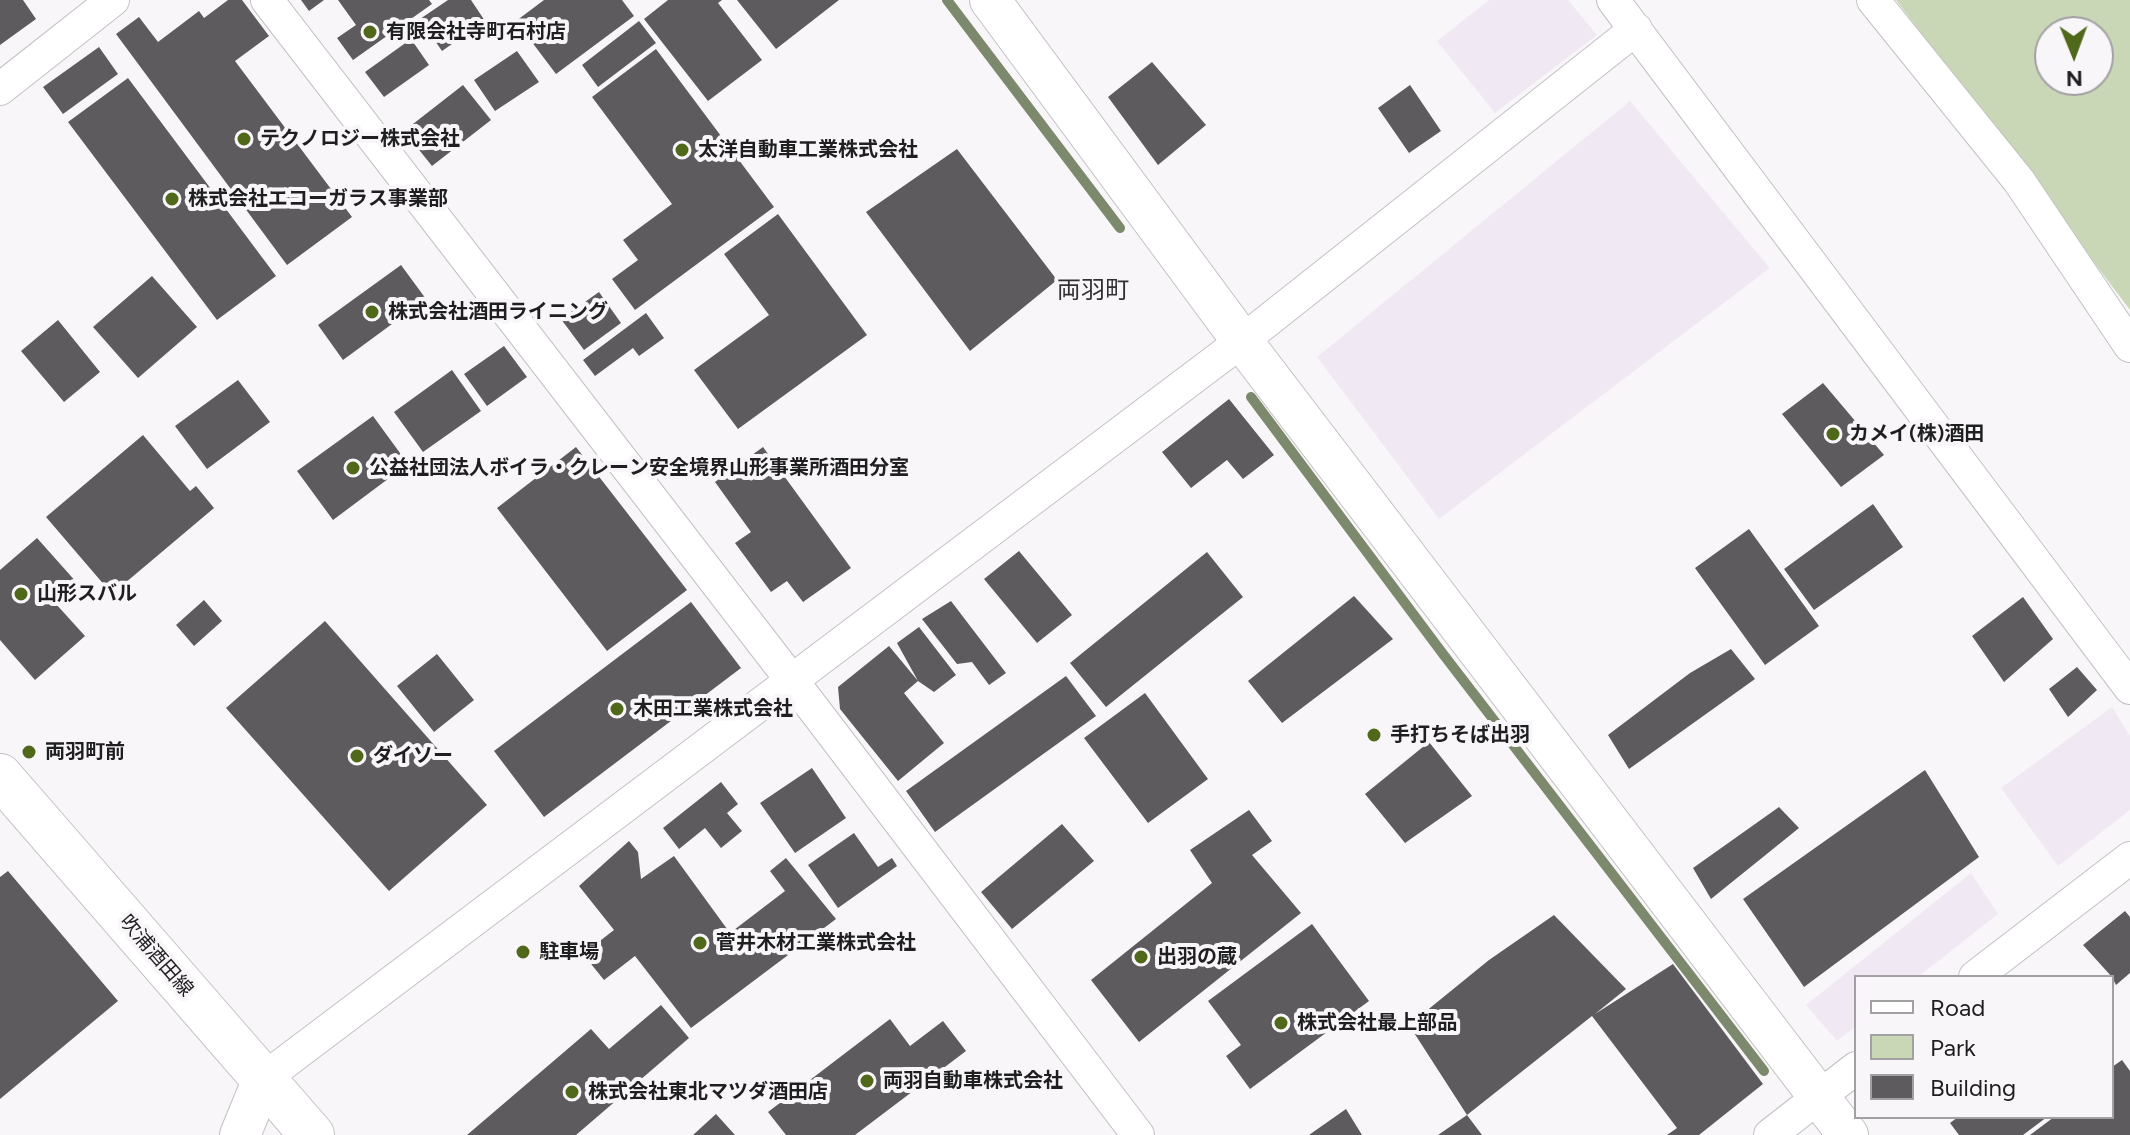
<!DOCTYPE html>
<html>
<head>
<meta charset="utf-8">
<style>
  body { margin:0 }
  #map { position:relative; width:2130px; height:1135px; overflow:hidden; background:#f9f6fa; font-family:Figtree,sans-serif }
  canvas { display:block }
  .legend { position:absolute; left:1854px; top:975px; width:260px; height:144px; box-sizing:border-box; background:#f9f6fa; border:2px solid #a2a0a3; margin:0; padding:10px 14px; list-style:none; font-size:24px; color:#1f1f20 }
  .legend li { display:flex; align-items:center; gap:16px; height:40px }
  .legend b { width:40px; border:2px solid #a2a0a3 }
  .north { position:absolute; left:2034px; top:16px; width:80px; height:80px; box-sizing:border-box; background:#f9f6fa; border:2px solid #a2a0a3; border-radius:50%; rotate:179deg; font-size:22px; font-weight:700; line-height:32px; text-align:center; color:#1f1f20 }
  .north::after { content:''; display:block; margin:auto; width:28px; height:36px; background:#4f6819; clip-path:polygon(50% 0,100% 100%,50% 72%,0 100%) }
</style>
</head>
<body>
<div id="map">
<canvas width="2130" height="1135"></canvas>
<ul class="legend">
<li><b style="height:10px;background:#fff"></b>Road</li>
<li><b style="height:22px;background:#cad7b7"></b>Park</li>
<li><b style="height:22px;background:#5e5b5e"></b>Building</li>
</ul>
<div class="north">N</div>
</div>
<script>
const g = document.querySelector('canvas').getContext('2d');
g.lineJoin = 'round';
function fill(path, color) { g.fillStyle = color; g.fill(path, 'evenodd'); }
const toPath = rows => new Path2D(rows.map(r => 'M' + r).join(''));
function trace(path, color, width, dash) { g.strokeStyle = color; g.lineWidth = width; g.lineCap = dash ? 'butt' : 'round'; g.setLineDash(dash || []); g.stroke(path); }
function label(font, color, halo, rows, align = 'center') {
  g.font = font + ' Figtree,"Noto Sans JP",sans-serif'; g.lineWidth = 8; g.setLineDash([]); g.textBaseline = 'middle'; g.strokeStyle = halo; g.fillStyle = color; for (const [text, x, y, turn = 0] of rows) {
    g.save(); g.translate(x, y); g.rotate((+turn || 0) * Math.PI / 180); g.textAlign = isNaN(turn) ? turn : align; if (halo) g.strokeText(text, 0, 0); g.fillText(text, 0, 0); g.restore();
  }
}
const built = toPath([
  [1489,0,1568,0,1597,35,1495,113,1437,41],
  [1630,101,1770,268,1439,519,1317,357],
  [2112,707,2130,736,2130,810,2058,866,2001,788],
  [1971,873,1998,914,1918,977,1856,977,1856,1026,1837,1041,1806,1005]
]);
const green = toPath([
  [1896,0,2130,0,2130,310],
  [2050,32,2098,32,2098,80,2050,80]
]);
const stream = toPath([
  [947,0,1120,228],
  [1251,397,1443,654,1764,1071]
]);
const building = toPath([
  [0,0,23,0,36,19,0,45],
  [228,0,242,0,269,36,235,61,352,217,287,265,116,34,139,17,158,42,199,11,204,18],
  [301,0,324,0,309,11],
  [338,0,429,0,432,4,353,60,337,38,356,25],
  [448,0,471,0,485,21,442,51,420,19],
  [544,0,622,0,634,16,556,74,516,21],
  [668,0,722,0,718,3,762,60,708,101,644,19],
  [737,0,839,0,776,49],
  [639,21,656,43,598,87,582,65],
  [411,39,429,65,384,97,365,72],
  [99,47,118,74,63,114,43,87],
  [656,49,774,207,635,310,612,279,638,260,623,240,672,204,592,97],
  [517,51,539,82,495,111,474,80],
  [1152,62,1206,125,1158,165,1108,97],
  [128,78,276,276,217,320,68,122],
  [463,85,491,120,432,166,404,131],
  [1410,85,1441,131,1409,153,1378,108],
  [957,149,1057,280,970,351,866,212],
  [778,214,867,335,738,429,694,370,769,315,724,254],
  [401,265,426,299,343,360,318,325],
  [152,276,197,327,138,378,93,327],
  [599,292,621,323,584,350,561,319],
  [646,313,664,338,639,356,633,348,595,376,583,360],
  [58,320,100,372,64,402,21,351],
  [504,346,527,377,487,406,464,374],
  [452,370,481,411,423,452,394,412],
  [238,380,270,422,207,469,175,426],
  [1823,383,1884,455,1841,487,1782,414],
  [1229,399,1274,455,1243,479,1227,460,1191,488,1162,452],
  [373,416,408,464,333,520,297,471],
  [143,435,190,491,196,486,214,508,112,594,46,517],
  [576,447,687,590,607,651,497,508],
  [763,447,851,568,803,602,787,581,771,592,735,543,751,532,715,482],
  [1873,504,1903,547,1814,610,1784,569],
  [1749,529,1819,626,1765,665,1695,568],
  [37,538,78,584,56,604,85,636,35,680,0,640,0,570],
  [1019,551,1072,615,1037,643,984,579],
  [1207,552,1243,597,1106,707,1070,663],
  [1354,596,1393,639,1282,723,1248,681],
  [2023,597,2053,639,2004,682,1972,636],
  [204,600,222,621,194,646,176,625],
  [951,601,1006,673,989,685,972,662,957,664,922,619],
  [691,602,741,668,544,817,494,751],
  [325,621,487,805,389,891,226,708],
  [919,627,956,675,934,692,918,681,897,643],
  [889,646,918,681,904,693,944,743,898,781,840,709,838,687],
  [1731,649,1755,679,1629,769,1608,735,1690,673],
  [437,654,474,700,434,732,397,686],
  [2077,667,2097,690,2068,717,2049,689],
  [1066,676,1096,716,935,832,906,791],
  [1145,693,1208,779,1148,823,1084,738],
  [1429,742,1472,796,1405,843,1365,794],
  [812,768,846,818,795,853,760,803],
  [1925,770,1979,857,1804,987,1743,899],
  [721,782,738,804,727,813,742,831,721,848,705,828,679,849,663,828],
  [1779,807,1799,828,1711,899,1693,868],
  [1249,810,1272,841,1252,855,1301,913,1139,1042,1091,980,1212,883,1190,850],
  [1062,824,1094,861,1012,929,981,892],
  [854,833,878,867,892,858,897,866,838,908,808,865],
  [629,841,638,852,641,879,674,856,730,933,785,891,770,871,786,858,836,919,691,1028,635,956,604,980,583,954,614,930,579,886],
  [8,871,118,1001,0,1099,0,877],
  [2125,911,2130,917,2130,973,2116,985,2112,977,2083,945],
  [1554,915,1626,989,1595,1014,1673,964,1763,1084,1699,1135,1667,1135,1677,1128,1592,1016,1467,1115,1409,1025,1489,960],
  [1312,924,1369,1001,1250,1089,1226,1056,1241,1045,1208,1001],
  [661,1005,689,1038,576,1135,467,1135,591,1029,609,1049],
  [890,1019,910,1046,943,1021,966,1051,855,1135,786,1135,768,1112],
  [2122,1060,2130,1071,2130,1135,2030,1135,2054,1117,2112,1117,2112,1067],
  [1346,1109,1362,1135,1309,1135],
  [716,1114,735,1135,693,1135],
  [1467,1115,1482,1135,1438,1135],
  [1958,1117,2047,1117,2023,1135,1959,1135,1950,1123]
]);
const minor = toPath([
  [267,0,813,708,1138,1135],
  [1613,0,2130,688],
  [1873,0,2019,181,2130,346],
  [0,89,113,0],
  [1975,977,2130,858],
  [263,1079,1242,341,1636,29],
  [1770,1135,1856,1068]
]);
const tertiary = toPath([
  [990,0,1242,341,1848,1135],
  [240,1135,263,1079]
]);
const secondary = toPath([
  [0,776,312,1135]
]);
const markers = [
  [370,32,8,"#4f6819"],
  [244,139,8,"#4f6819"],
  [682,150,8,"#4f6819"],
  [172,199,8,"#4f6819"],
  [372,312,8,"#4f6819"],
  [1833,434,8,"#4f6819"],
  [353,468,8,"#4f6819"],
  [21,594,8,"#4f6819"],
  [617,709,8,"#4f6819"],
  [1374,735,8,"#4f6819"],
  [29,752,8,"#4f6819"],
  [357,756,8,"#4f6819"],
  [700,943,8,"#4f6819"],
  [523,952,8,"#4f6819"],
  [1141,957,8,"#4f6819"],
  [1281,1023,8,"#4f6819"],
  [867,1081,8,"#4f6819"],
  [572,1092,8,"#4f6819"]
];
const poiNames = [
  ["有限会社寺町石村店",386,32],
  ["テクノロジー株式会社",260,139],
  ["太洋自動車工業株式会社",698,150],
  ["株式会社エコーガラス事業部",188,199],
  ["株式会社酒田ライニング",388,312],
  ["カメイ(株)酒田",1849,434],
  ["公益社団法人ボイラ・クレーン安全境界山形事業所酒田分室",369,468],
  ["山形スバル",37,594],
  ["木田工業株式会社",633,709],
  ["手打ちそば出羽",1390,735],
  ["両羽町前",45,752],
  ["ダイソー",373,756],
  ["菅井木材工業株式会社",716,943],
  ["駐車場",539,952],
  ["出羽の蔵",1157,957],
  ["株式会社最上部品",1297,1023],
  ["両羽自動車株式会社",883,1081],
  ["株式会社東北マツダ酒田店",588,1092]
];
const streetNames = [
  ["吹浦酒田線",156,956,49]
];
const quarterNames = [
  ["両羽町",1093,291]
];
fill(built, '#f0e9f3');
fill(green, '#cad7b7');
trace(stream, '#7d896c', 10);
fill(building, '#5e5b5e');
trace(minor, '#c3c0c4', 34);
trace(tertiary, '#c3c0c4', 42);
trace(secondary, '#c3c0c4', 46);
trace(minor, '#fff', 32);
trace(tertiary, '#fff', 40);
trace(secondary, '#fff', 44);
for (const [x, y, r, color] of markers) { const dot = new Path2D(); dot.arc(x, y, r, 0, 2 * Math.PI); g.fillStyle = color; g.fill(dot); trace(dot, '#f9f6fa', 3); }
label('bold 20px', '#1f1f20', '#f9f6fa', poiNames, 'left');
label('20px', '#1f1f20', '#f9f6fa', streetNames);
label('24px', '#323033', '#f9f6fa', quarterNames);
</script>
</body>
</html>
